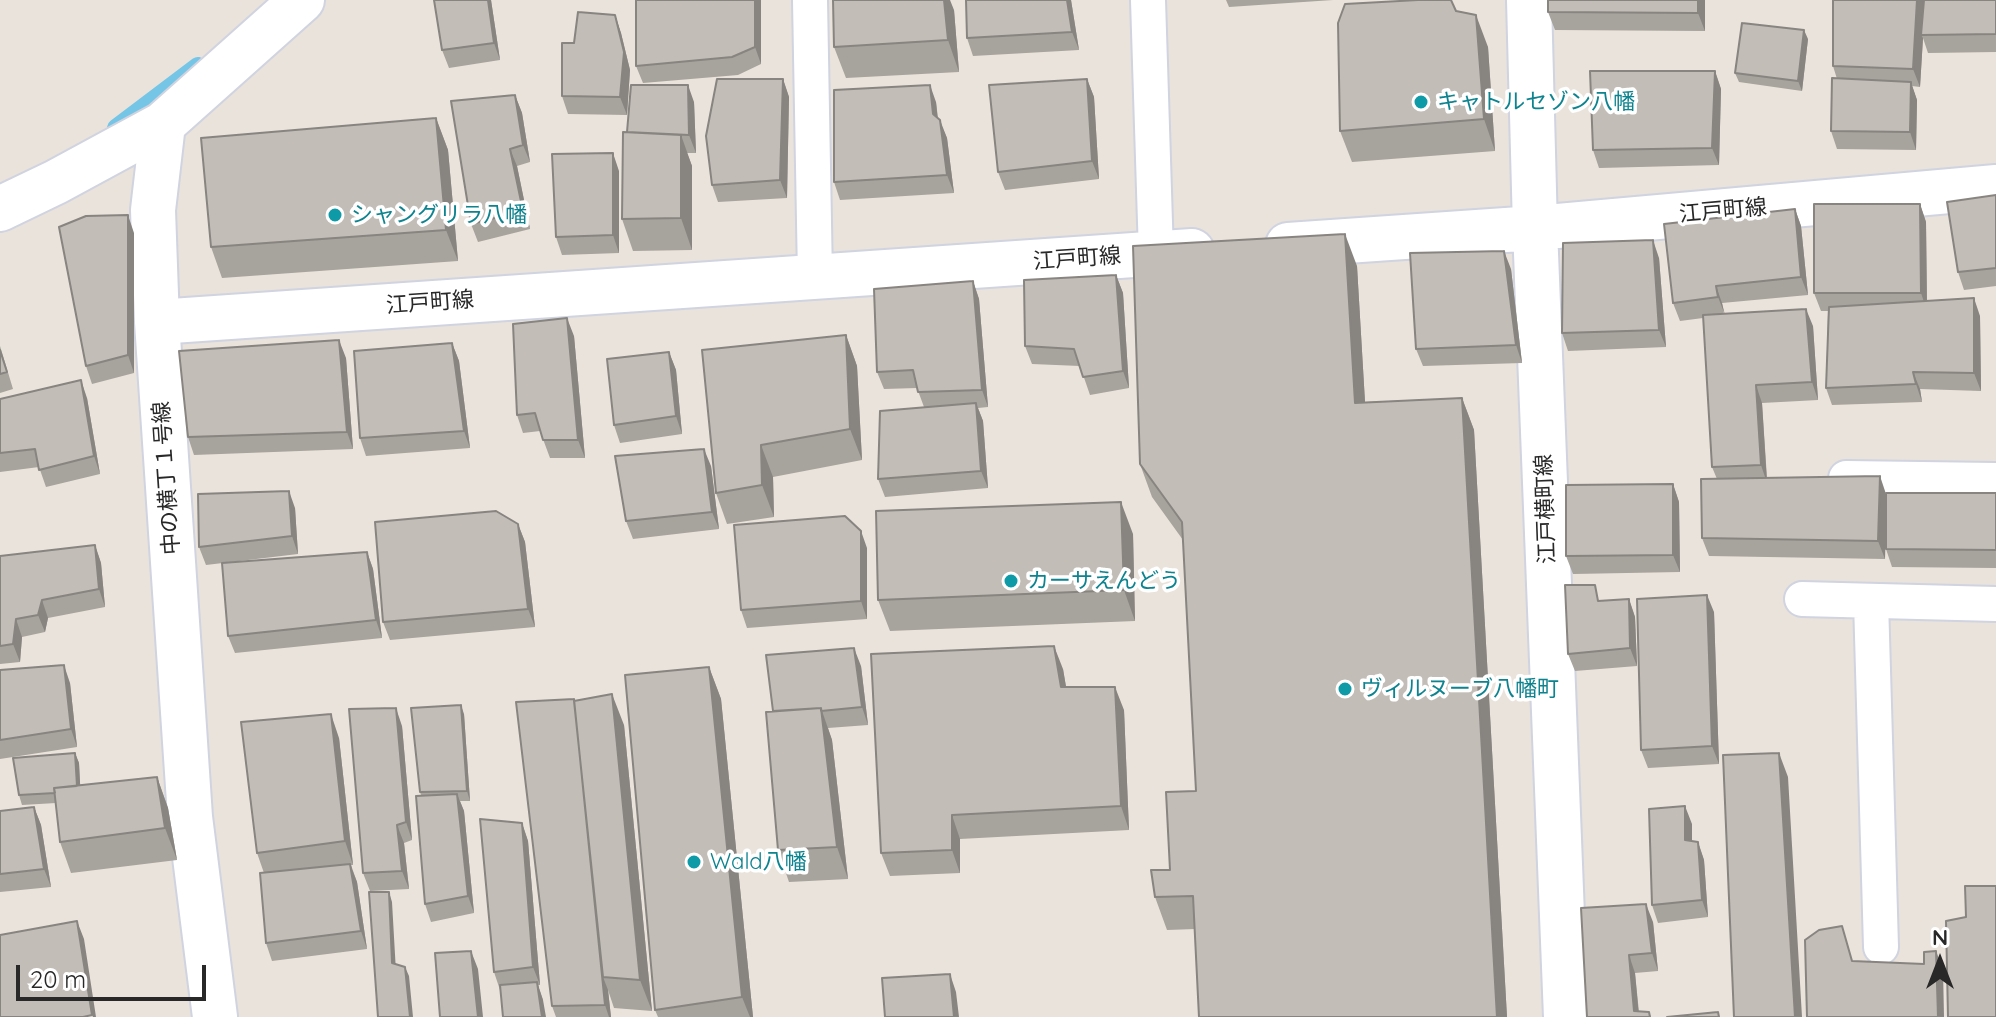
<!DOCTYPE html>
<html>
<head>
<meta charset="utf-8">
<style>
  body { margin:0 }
  #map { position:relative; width:1996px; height:1017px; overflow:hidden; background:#eae3db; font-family:Quicksand,sans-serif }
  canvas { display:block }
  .north { position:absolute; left:1900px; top:921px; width:80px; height:80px; -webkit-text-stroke:6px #fff; paint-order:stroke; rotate:0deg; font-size:22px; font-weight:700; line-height:32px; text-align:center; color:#282828 }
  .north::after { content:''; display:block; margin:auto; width:28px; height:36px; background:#282828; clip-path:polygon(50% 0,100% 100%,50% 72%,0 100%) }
  .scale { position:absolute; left:16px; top:965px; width:190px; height:36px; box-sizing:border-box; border:4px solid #282828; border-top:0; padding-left:10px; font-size:24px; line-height:28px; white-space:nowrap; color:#282828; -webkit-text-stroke:6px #fff; paint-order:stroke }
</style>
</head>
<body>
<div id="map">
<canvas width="1996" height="1017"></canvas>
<div class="north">N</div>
<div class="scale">20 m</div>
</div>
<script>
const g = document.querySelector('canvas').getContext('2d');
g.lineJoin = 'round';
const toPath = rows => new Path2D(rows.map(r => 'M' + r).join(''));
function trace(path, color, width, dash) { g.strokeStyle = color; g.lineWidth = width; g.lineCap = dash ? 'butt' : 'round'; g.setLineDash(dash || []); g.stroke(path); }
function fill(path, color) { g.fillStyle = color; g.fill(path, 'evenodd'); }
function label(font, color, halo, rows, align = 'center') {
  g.font = font + ' Quicksand,"Noto Sans JP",sans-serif'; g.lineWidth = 7; g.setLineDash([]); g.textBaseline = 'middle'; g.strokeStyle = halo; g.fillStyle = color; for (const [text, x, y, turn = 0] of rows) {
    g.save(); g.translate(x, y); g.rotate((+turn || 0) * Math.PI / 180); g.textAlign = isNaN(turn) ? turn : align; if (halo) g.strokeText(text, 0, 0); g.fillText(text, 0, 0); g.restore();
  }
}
const stream = toPath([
  [116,128,198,66]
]);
const lane = toPath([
  [810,0,815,277],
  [1148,0,1156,254],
  [1846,478,1996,480],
  [1802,599,1996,604],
  [1871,601,1881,947]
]);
const street = toPath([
  [1529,0,1535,228,1566,1017],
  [0,209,56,182,163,124],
  [1288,245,1535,228,1996,187],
  [157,322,1192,251],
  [215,1017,190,817,157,322,153,210,163,124,302,0]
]);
const wall = toPath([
  [491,0,500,60,449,68,442,50],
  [761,0,761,64,738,75,643,83,636,66],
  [1071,0,1079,50,973,56,967,38],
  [1226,0,1333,0,1229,7],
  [1705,0,1705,31,1555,30,1548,12],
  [1996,0,1996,52,1928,53,1923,38,1920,87,1912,86,1917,100,1916,150,1837,149,1831,131,1837,79,1833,66],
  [954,10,959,72,846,78,834,47],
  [1456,11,1488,47,1495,151,1352,162,1340,131],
  [615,15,621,33,630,70,627,115,568,114,562,96,574,43],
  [1808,39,1802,91,1739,82,1735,73],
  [1715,71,1721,89,1719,165,1599,168,1593,150],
  [783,79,789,97,787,198,718,202,712,185],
  [1087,79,1094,97,1099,179,1005,190,998,172],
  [515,95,522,113,530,162,517,166,530,229,478,242,471,224],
  [694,102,696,153,687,153,692,166,692,250,633,251,622,219,627,132],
  [936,102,938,118,947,138,954,193,840,200,834,182],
  [436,118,448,150,458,261,222,278,211,247],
  [619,171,619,253,562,255,556,237],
  [1996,195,1996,286,1964,290,1958,272],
  [1920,204,1926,222,1927,301,1980,316,1981,391,1920,389,1922,402,1832,405,1826,388,1828,311,1821,311,1814,293],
  [1795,209,1801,226,1808,295,1722,303,1724,314,1813,326,1818,400,1762,403,1767,478,1886,493,1996,493,1996,568,1892,567,1886,549,1886,520,1885,559,1709,556,1702,538,1717,479,1712,467,1703,318,1680,321,1673,303],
  [134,233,134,373,92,384,86,366],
  [1659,258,1666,347,1568,351,1562,333],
  [1357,266,1365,402,1462,398,1474,430,1507,1017,1199,1017,1195,929,1167,930,1155,897,1170,870,1196,791,1183,540,1152,497,1140,464],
  [1511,269,1522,363,1423,366,1416,349],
  [1116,275,1123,293,1129,388,1090,395,1080,366,1032,364,1025,346],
  [973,281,979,299,988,407,978,408,983,421,988,488,885,497,878,479,924,407,917,388,884,389,877,372],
  [846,335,857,366,862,460,773,477,774,517,727,524,716,493],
  [574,336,585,458,550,458,540,431,523,433,517,415],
  [452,343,459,361,470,448,366,456,360,438],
  [0,346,13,389,0,393],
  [669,352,676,370,682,434,620,443,614,425],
  [346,358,353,449,194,455,188,437],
  [87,398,100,474,46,487,39,467,0,472,0,399],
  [711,466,719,529,633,539,626,521],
  [1673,484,1679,502,1680,572,1573,574,1566,556],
  [295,508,298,554,206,565,199,547],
  [518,524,525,542,535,627,390,640,383,622],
  [1133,534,1135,621,890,631,878,600],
  [95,545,101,563,105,607,48,618,45,632,22,637,20,662,0,664,0,556],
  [867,548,867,619,747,628,741,610],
  [367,552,373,569,382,638,235,653,228,636],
  [1629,599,1635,617,1637,666,1575,671,1568,654,1600,601],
  [1714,612,1719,764,1648,768,1641,750],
  [861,666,868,725,828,728,832,740,848,879,789,882,778,850,773,711],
  [709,667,721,699,753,1017,658,1017,655,1010],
  [1063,669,1066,687,1124,710,1129,830,960,839,960,873,890,876,881,853],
  [0,670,70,683,77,747,0,759],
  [575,701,624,725,652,1011,614,1008,608,990,611,1017,556,1017,552,1006],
  [464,714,470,801,460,801,464,811,474,913,431,922,425,904,421,795,420,792],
  [402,726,412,840,404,843,409,889,370,891,363,873],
  [339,738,353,865,351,865,357,882,367,949,272,961,266,943,264,873,257,853],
  [75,753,79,763,80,785,157,777,168,808,177,860,71,873,60,842,56,803,22,805,19,795],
  [34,807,41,825,51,887,0,892,0,811],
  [522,823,528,841,540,985,538,985,543,1000,500,990,494,972],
  [1692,824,1692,841,1698,842,1704,860,1708,917,1658,923,1652,905],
  [1653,922,1658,971,1635,973,1639,1012,1649,1012,1651,1017,1587,1017]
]);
const shadedWall = toPath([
  [488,0,491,0,500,60,494,43],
  [755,0,761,0,761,64,755,47],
  [944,0,950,0,954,10,959,72,948,40],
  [1067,0,1071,0,1079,50,1072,32],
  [1698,0,1705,0,1705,31,1698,13],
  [1917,0,1925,0,1921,35,1923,38,1920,87,1913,69],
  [615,15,621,33,630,70,627,115,620,97],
  [1476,15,1488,47,1495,151,1484,119],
  [1804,30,1808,39,1802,91,1798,81],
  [1715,71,1721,89,1719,165,1712,148],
  [783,79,789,97,787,198,780,180],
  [1087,79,1094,97,1099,179,1092,161],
  [1911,82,1917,100,1916,150,1910,132],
  [688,85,694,102,696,153,689,135],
  [930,85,936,102,939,132,933,114],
  [515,95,522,113,530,162,523,145],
  [436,118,448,150,458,261,446,230],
  [940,120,947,138,954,193,947,175],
  [681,135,692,166,692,250,681,218],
  [510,149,517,166,530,229,523,211],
  [613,153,619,171,619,253,613,235],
  [1920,204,1926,222,1927,311,1921,293],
  [1795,209,1801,226,1808,295,1801,277],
  [128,215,134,233,134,373,128,355],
  [1345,234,1357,266,1367,436,1355,403],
  [1653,240,1659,258,1666,347,1659,330],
  [1504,251,1511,269,1522,363,1516,345],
  [1116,275,1123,293,1129,388,1123,371],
  [973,281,979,299,988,407,982,390],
  [1716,286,1722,303,1725,315,1718,297],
  [1974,298,1980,316,1981,391,1974,373],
  [1806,309,1813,326,1818,400,1812,382],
  [567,318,574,336,585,458,578,440],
  [846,335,857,366,862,460,850,429],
  [339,340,346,358,353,449,347,432],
  [452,343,459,361,470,448,464,431],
  [669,352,676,370,682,434,676,416],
  [1913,372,1920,389,1922,402,1916,384],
  [81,380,87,398,100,474,94,456],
  [1756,385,1762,403,1767,483,1761,465],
  [1462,398,1474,430,1507,1017,1497,1017],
  [976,403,983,421,988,488,981,471],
  [761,445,773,477,774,517,762,485],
  [704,449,711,466,719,529,712,512],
  [1880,476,1886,494,1885,559,1878,541],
  [1673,484,1679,502,1680,572,1673,555],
  [289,491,295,508,298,554,292,536],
  [1121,502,1133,534,1135,621,1124,590],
  [518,524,525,542,535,627,528,609],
  [861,531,867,548,867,619,861,601],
  [95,545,101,563,105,607,99,589],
  [367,552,373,569,382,638,376,620],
  [1707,595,1714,612,1719,764,1712,746],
  [1629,599,1635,617,1637,666,1630,648],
  [42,600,48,618,45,632,38,615],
  [16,619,22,637,20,662,13,644],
  [1054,646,1063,669,1070,710,1061,687],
  [854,648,861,666,868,725,862,707],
  [64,665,70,683,77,747,71,729],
  [709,667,721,699,753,1017,750,1017,742,997],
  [1115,687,1124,710,1129,830,1121,806],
  [612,694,624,725,652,1011,640,980],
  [461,705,464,714,470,801,467,791],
  [396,708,402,726,412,840,406,822],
  [821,708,832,740,848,879,837,847],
  [331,714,339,738,353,865,345,841],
  [580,717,603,977,608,990,611,1017,609,1017,605,1005],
  [75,753,79,763,81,801,78,791],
  [1779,753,1788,777,1802,1017,1795,1017],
  [157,777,168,808,177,860,165,828],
  [457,794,464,811,474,913,468,896],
  [1685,806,1692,824,1692,858,1685,840],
  [34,807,41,825,51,887,44,869],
  [952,815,960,839,960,873,952,850],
  [522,823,528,841,540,985,533,967],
  [397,825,404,843,409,889,402,871],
  [1698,842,1704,860,1708,917,1702,900],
  [350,864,357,882,367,949,361,931],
  [389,892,392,902,396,972,392,963],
  [1646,904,1653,922,1658,971,1652,953],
  [77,921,84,939,96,1017,93,1017,92,1015],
  [471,951,478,969,483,1017,478,1017],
  [1936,951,1943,969,1944,1017,1938,1017],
  [1629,955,1635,973,1639,1017,1634,1011],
  [405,967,409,976,413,1017,410,1017],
  [950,974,956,992,959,1017,954,1017],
  [537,982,543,1000,546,1017,542,1017]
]);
const building = toPath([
  [434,0,488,0,494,43,442,50,434,0],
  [636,0,755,0,755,47,732,57,636,66,636,0],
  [833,0,944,0,948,40,834,47,833,0],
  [966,0,1067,0,1072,32,967,38,966,0],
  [1418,0,1451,0,1456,11,1476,15,1484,119,1340,131,1338,23,1345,4,1418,0],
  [1548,0,1698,0,1698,13,1548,12,1548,0],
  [1833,0,1917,0,1913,69,1833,66,1833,0],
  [1924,0,1996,0,1996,34,1921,35,1924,0],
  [578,12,615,15,624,52,620,97,562,96,562,43,574,43,578,12],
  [1742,23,1804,30,1798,81,1735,73,1742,23],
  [1590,71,1715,71,1712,148,1593,150,1590,71],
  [1832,78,1911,82,1910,132,1831,131,1832,78],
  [717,79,783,79,780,180,712,185,706,136,717,79],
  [1087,79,1092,161,998,172,989,85,1087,79],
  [631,85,688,85,689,135,627,132,631,85],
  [930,85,933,114,940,120,947,175,834,182,834,90,930,85],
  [515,95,523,145,510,149,523,211,471,224,451,101,515,95],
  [436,118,446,230,211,247,201,138,436,118],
  [623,132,681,135,681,218,622,219,623,132],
  [613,153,613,235,556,237,552,154,613,153],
  [1996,195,1996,268,1958,272,1947,202,1996,195],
  [1814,204,1920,204,1921,293,1814,293,1814,204],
  [1795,209,1801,277,1716,286,1718,297,1673,303,1664,224,1795,209],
  [128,215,128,355,86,366,59,227,86,216,128,215],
  [1345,234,1355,403,1462,398,1497,1017,1199,1017,1193,896,1155,897,1151,870,1170,870,1166,792,1196,791,1182,522,1140,464,1133,246,1345,234],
  [1653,240,1659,330,1562,333,1563,243,1653,240],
  [1504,251,1516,345,1416,349,1410,253,1504,251],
  [1116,275,1123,371,1083,377,1074,349,1025,346,1024,280,1116,275],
  [973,281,982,390,918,392,913,370,877,372,874,289,973,281],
  [1974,298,1974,373,1913,372,1916,384,1826,388,1829,307,1974,298],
  [1806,309,1812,382,1756,385,1761,465,1712,467,1703,315,1806,309],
  [567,318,578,440,543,440,535,413,517,415,513,324,567,318],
  [846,335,850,429,761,445,762,485,716,493,702,350,846,335],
  [339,340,347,432,188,437,179,351,339,340],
  [452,343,464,431,360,438,354,351,452,343],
  [0,350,7,372,0,374,0,350],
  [669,352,676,416,614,425,607,359,669,352],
  [81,380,94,456,39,470,35,449,0,453,0,399,81,380],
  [976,403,981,471,878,479,880,411,976,403],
  [704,449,712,512,626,521,615,456,704,449],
  [1880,476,1878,541,1702,538,1701,479,1880,476],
  [1673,484,1673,555,1566,556,1566,485,1673,484],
  [289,491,292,536,199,547,198,494,289,491],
  [1886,493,1996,493,1996,550,1886,549,1886,493],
  [1121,502,1124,590,878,600,876,511,1121,502],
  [496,511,518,524,528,609,383,622,375,522,496,511],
  [845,516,861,531,861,601,741,610,734,525,845,516],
  [95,545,99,589,42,600,38,615,16,619,13,644,0,646,0,556,95,545],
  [367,552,376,620,228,636,222,563,367,552],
  [1565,585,1595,585,1598,601,1629,599,1630,648,1568,654,1565,585],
  [1707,595,1712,746,1641,750,1637,599,1707,595],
  [1054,646,1061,687,1115,687,1121,806,952,815,952,850,881,853,871,654,1054,646],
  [854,648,862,707,821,711,821,708,773,711,766,655,854,648],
  [64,665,71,729,0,740,0,670,64,665],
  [709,667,742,997,655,1010,625,675,709,667],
  [612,694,640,980,603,977,574,701,612,694],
  [574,699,605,1005,552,1006,516,702,574,699],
  [461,705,467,791,420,792,411,708,461,705],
  [396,708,406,822,397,825,402,871,363,873,349,709,396,708],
  [821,708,837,847,778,850,766,712,821,708],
  [331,714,345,841,257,853,241,722,331,714],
  [75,753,77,786,54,788,55,793,19,795,13,758,75,753],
  [1779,753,1795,1017,1734,1017,1723,755,1779,753],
  [157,777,165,828,60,842,54,788,157,777],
  [457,794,468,896,425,904,416,796,457,794],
  [1685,806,1685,840,1698,842,1702,900,1652,905,1649,809,1685,806],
  [34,807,44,869,0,874,0,811,34,807],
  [480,819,522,823,533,967,494,972,480,819],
  [350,864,361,931,266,943,260,873,350,864],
  [1965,886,1996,886,1996,1017,1948,1017,1946,921,1966,917,1965,886],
  [369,892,389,892,392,963,405,967,410,1017,378,1017,369,892],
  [1646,904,1652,953,1629,955,1634,1011,1649,1012,1650,1017,1587,1017,1581,908,1646,904],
  [77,921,92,1015,83,1017,0,1017,0,935,77,921],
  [1842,926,1852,961,1924,964,1924,952,1936,951,1938,1017,1807,1017,1805,940,1819,930,1842,926],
  [471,951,478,1017,440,1017,435,953,471,951],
  [950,974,954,1017,885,1017,882,978,950,974],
  [537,982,542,1017,503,1017,500,985,537,982],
  [1718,1012,1719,1017,1667,1017,1718,1012]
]);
const markers = [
  [1421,102,8,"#0f9aa8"],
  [335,215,8,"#0f9aa8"],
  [1011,581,8,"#0f9aa8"],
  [1345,689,8,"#0f9aa8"],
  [694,862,8,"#0f9aa8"]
];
const cultureNames = [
  ["キャトルセゾン八幡",1437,102],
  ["シャングリラ八幡",351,215],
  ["カーサえんどう",1027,581],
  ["ヴィルヌーブ八幡町",1361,689],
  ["Wald八幡",710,862]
];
const streetNames = [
  ["江戸町線",1723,211,-5],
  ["江戸町線",1077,259,-4],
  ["江戸町線",430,303,-4],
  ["中の横丁１号線",167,478,-94],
  ["江戸横町線",1546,509,-92]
];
trace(stream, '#74c5e6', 18);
trace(lane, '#d0d3e0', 38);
trace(street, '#d0d3e0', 48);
trace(lane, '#fff', 34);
trace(street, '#fff', 44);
fill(wall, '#a7a39d');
fill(shadedWall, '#888480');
fill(building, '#c2bdb7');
trace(building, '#888480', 2);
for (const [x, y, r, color] of markers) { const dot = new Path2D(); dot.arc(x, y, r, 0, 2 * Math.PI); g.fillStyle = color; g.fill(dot); trace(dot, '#fff', 3); }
label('22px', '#0d838f', '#fff', cultureNames, 'left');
label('22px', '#282828', '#fff', streetNames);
</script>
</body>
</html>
